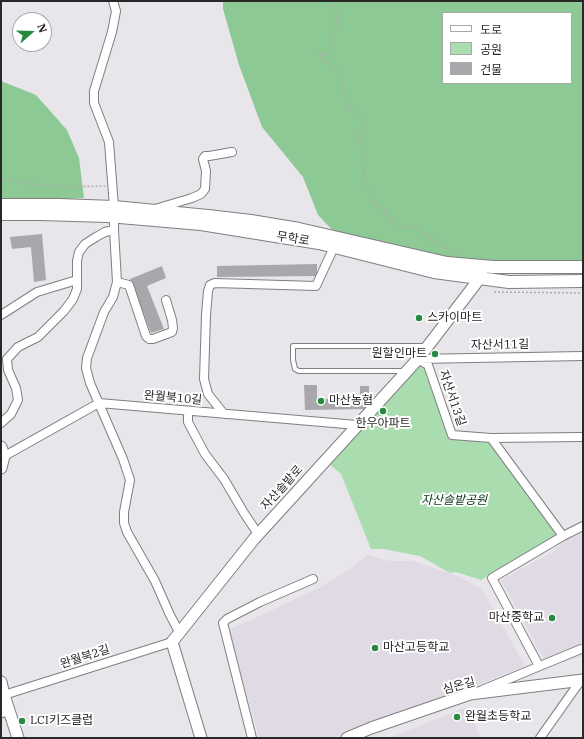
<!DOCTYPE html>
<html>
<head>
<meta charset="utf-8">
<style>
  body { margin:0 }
  #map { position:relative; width:584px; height:739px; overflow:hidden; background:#e8e6ea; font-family:"IBM Plex Serif","Noto Sans KR",serif }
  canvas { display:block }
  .frame { position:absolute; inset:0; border:2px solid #282729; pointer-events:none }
  .legend { position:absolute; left:442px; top:12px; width:130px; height:72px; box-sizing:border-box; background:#fff; border:1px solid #a9a9a9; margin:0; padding:5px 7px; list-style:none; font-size:12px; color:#282729 }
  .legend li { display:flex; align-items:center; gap:8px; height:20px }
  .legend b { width:20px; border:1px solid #a9a9a9 }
  .north { position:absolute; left:12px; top:12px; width:40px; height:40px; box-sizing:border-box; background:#fff; border:1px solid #a9a9a9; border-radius:50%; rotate:70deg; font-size:11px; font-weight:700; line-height:16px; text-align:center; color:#282729 }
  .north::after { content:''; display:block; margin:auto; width:14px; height:18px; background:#268b40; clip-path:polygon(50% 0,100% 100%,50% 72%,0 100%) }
</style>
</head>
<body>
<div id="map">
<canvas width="584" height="739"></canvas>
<div class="frame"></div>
<ul class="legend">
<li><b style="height:5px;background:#fff"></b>도로</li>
<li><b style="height:11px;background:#a9ddaf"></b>공원</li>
<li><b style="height:11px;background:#a9a7ab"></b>건물</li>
</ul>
<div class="north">N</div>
</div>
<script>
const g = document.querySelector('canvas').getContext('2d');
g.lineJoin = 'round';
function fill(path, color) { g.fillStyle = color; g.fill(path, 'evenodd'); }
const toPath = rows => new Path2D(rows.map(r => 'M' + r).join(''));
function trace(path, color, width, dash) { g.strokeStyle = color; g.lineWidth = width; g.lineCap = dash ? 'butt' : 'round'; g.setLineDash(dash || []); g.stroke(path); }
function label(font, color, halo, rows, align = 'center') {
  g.font = font + ' "IBM Plex Serif","Noto Sans KR",serif'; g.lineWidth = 4; g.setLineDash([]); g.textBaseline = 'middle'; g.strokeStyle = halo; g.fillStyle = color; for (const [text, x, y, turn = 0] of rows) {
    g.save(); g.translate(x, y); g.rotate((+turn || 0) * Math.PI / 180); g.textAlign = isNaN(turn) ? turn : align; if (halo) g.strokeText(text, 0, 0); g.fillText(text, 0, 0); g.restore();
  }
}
const built = toPath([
  [583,530,583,656,548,667,501,580,553,552,568,536],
  [367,555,390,561,413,561,458,576,482,589,525,666,474,687,332,738,259,738,229,630,321,587,350,569],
  [469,706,480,738,387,738,415,728]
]);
const green = toPath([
  [420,362,426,366,450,437,488,440,559,536,481,580,456,572,450,573,420,556,383,549,371,549,341,474,328,463]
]);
const forest = toPath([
  [223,1,583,1,583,265,509,268,343,241,318,215,303,177,262,127,239,65,223,9],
  [443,13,571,13,571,83,443,83],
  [1,81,36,95,67,130,79,158,84,198,1,202]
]);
const building = toPath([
  [42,234,46,280,34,282,31,247,12,249,10,237],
  [317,264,317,276,217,277,217,266],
  [162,266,166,278,147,286,164,329,151,333,130,279],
  [304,385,317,385,317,399,360,398,360,386,369,386,369,409,305,410]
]);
const path = toPath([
  [333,1,336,11,337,26,327,55,318,53,326,62,335,68,341,77,345,99,350,109,360,116,364,127,360,137,365,182,374,204,384,210,389,220,397,225,421,230,438,245,459,254],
  [1,177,5,180,38,185,60,187,105,186],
  [494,292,583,293]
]);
const lane = toPath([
  [405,371,299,371,295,369,293,360,293,346,426,346]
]);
const street = toPath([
  [113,1,116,11,112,32,94,91,94,103,109,142,114,207,114,230,117,282,113,297,104,312,90,350,87,358,86,368,90,383,123,459,130,480,124,512,124,523,127,532,155,581,170,615,179,632],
  [155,209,192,198,201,194,205,189,206,171,203,159,205,156,209,156,232,152],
  [117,282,129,285,146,336,149,339,153,339,172,332,173,328,172,320,166,300],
  [1,315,37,292,77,280],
  [418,359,428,365,452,435,491,438,583,437],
  [418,359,583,356],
  [188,411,188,422,205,454,224,479,244,513,258,534],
  [224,414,208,394,204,379,206,315,208,291,210,285,215,283,316,286,334,247],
  [1,423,11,414,18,400,16,388,8,370,7,359,18,347,38,337,64,311,73,299,77,289,77,261,79,252,85,244,96,237,105,232,114,230],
  [491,438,563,536],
  [1,458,99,403,357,425],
  [539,666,492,578,563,536,583,526],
  [482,690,581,649],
  [4,695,172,642],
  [252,738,223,623,227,619,260,602,313,579],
  [540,738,581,680]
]);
const secondary = toPath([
  [1,447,4,456,1,468],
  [1,682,4,695,1,712],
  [4,695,18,738],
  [201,738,172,642,254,539,418,359,480,278,482,270],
  [347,738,371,728,470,694,583,680]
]);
const primary = toPath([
  [1,205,59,205,114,207,208,216,251,221,299,229,447,263,493,267,583,267],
  [1,214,39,214,108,216,201,224,319,243,434,272,509,282,583,281]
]);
const markers = [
  [419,318,4,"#268b40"],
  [435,354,4,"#268b40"],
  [321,401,4,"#268b40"],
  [383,411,4,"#268b40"],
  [552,618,4,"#268b40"],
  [375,648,4,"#268b40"],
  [457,717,4,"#268b40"],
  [22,721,4,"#268b40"]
];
const streetNames = [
  ["무학로",293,239,9],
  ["자산서11길",500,345,-1],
  ["완월북10길",173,398,5],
  ["자산서13길",452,398,71],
  ["자산솔밭로",282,488,-48],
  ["완월북2길",85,657,-18],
  ["심온길",459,686,-15]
];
const poiNames = [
  ["스카이마트",427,318],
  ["원할인마트",427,354,"right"],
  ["마산농협",329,401],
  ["한우아파트",383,424,"center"],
  ["마산중학교",544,618,"right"],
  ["마산고등학교",383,648],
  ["완월초등학교",465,717],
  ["LCI키즈클럽",30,721]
];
const parkNames = [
  ["자산솔밭공원",454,501]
];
fill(built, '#e0dae5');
fill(green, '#a9ddaf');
fill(forest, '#8dc995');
fill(building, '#a9a7ab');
trace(lane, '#817e82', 6);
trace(street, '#817e82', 10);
trace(secondary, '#817e82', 13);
trace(primary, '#817e82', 14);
trace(path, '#adacaf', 1.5, [2, 2]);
trace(lane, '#fff', 4);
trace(street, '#fff', 8);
trace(secondary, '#fff', 11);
trace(primary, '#fff', 12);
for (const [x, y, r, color] of markers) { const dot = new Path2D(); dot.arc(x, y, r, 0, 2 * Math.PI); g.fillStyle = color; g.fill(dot); trace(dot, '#fff', 1.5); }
label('12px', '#282729', '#fff', streetNames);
label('12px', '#282729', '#fff', poiNames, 'left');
label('italic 12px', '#063413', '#fff', parkNames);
</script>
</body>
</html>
